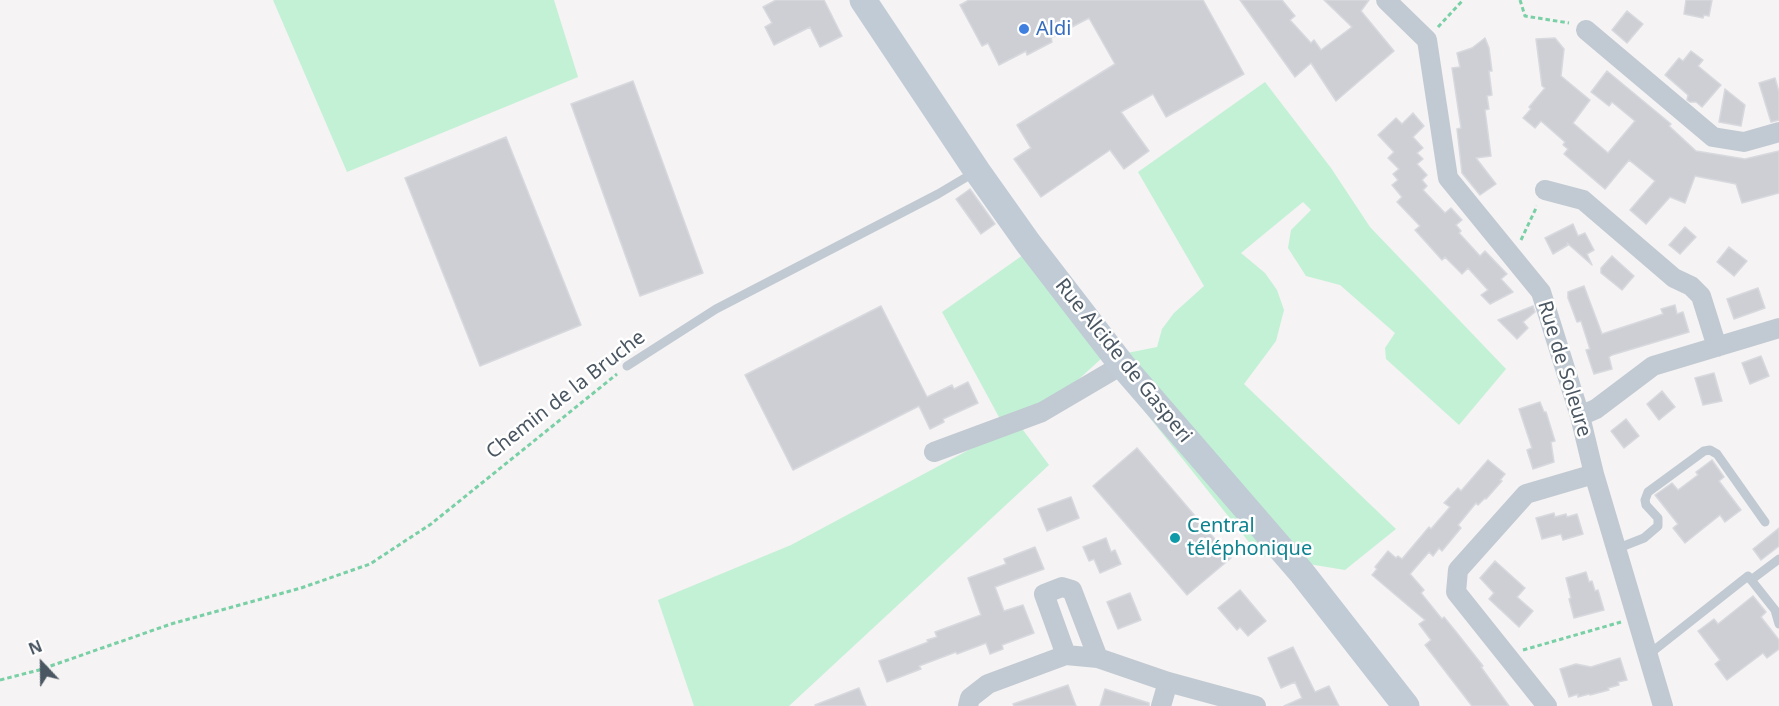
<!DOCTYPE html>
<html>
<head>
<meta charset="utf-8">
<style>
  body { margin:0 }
  #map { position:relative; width:1779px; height:706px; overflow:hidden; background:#f5f3f3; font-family:"Noto Sans",sans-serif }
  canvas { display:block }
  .north { position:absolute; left:12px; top:634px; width:60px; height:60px; -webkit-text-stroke:4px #fff; paint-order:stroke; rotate:338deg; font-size:16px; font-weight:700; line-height:24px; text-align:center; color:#4a5661 }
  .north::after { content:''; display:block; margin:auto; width:21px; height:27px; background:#4a5661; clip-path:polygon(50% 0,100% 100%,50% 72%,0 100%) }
</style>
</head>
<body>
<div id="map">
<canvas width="1779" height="706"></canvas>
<div class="north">N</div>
</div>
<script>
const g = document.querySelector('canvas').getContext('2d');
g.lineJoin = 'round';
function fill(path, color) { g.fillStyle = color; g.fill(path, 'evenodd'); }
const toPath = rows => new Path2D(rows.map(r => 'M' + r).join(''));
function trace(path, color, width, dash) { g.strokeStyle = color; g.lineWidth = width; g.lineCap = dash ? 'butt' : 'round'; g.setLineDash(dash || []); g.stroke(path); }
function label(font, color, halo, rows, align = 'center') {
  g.font = font + ' "Noto Sans",sans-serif'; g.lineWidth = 5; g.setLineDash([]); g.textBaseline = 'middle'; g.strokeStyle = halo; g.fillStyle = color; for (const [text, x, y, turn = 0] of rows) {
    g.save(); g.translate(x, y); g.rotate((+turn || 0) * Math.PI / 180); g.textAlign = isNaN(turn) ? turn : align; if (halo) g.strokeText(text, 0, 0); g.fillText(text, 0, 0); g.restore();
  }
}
const green = toPath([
  [273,0,554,0,578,77,347,172],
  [1265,82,1331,168,1370,227,1506,369,1459,425,1386,359,1385,348,1395,333,1340,285,1306,276,1288,248,1291,230,1311,210,1303,202,1241,253,1265,273,1277,290,1284,310,1276,341,1244,384,1396,529,1345,570,1260,556,1102,358,1023,430,1049,465,789,706,694,706,658,600,791,545,1006,430,942,312,1023,255,1102,358,1157,347,1162,329,1174,313,1204,286,1138,172]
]);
const building = toPath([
  [776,0,824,0,842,36,820,47,810,27,774,45,765,27,772,23,763,7,776,0],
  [969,0,1203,0,1244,74,1166,117,1153,94,1121,112,1149,151,1124,169,1110,150,1041,197,1014,159,1031,148,1017,125,1115,64,1089,18,1051,38,1052,42,1027,55,1026,51,999,65,988,43,982,46,960,5,969,0],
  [1240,0,1282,0,1295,16,1290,20,1311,43,1314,40,1321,50,1352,27,1324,0,1369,0,1361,11,1394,51,1336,101,1311,63,1295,77,1240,0],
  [1686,0,1712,0,1709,16,1704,15,1703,18,1684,14,1686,0],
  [1627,11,1643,24,1627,43,1612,30,1627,11],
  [1485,38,1489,48,1492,71,1489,71,1492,95,1487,96,1489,109,1485,110,1491,156,1476,158,1496,184,1480,195,1462,173,1457,129,1461,128,1452,68,1460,67,1457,53,1472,48,1485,38],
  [1555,38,1564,49,1561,76,1590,100,1573,123,1608,153,1635,121,1612,102,1609,106,1591,92,1607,71,1671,124,1669,126,1696,151,1745,159,1779,151,1779,193,1742,203,1736,184,1695,176,1685,203,1670,197,1646,224,1630,210,1655,181,1629,160,1605,189,1564,154,1568,149,1563,145,1565,142,1541,121,1535,128,1523,118,1531,109,1529,107,1545,88,1542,86,1536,39,1555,38],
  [1691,51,1703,60,1698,66,1721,85,1702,107,1696,102,1690,102,1687,100,1688,95,1665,75,1679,58,1683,61,1691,51],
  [1775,78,1779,92,1779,120,1771,122,1759,83,1775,78],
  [633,81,703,273,640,296,571,104,633,81],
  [1725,89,1745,105,1741,126,1719,122,1725,89],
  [1413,113,1424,126,1413,137,1423,148,1417,153,1423,159,1417,164,1427,175,1422,180,1427,186,1423,190,1445,213,1451,208,1462,220,1456,225,1461,231,1459,233,1480,256,1485,251,1507,274,1501,279,1513,292,1490,304,1481,295,1488,290,1468,268,1462,274,1445,257,1442,260,1415,230,1420,226,1397,202,1402,197,1392,185,1398,180,1393,174,1399,169,1388,158,1394,152,1378,135,1396,118,1402,124,1413,113],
  [506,137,581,325,480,366,405,178,506,137],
  [970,189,995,224,981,234,956,199,970,189],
  [1573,224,1578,236,1585,233,1594,250,1587,254,1592,265,1567,243,1568,245,1553,254,1545,238,1573,224],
  [1685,227,1696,237,1680,254,1669,245,1685,227],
  [1729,247,1747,261,1734,276,1717,262,1729,247],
  [1612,256,1634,276,1622,290,1601,273,1601,268,1612,256],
  [1584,286,1602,334,1663,314,1661,309,1675,305,1677,314,1683,312,1689,332,1612,355,1609,357,1612,369,1594,374,1586,350,1590,349,1581,321,1577,322,1568,298,1568,292,1584,286],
  [1758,288,1765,308,1734,319,1727,299,1758,288],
  [881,306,927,397,952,385,954,389,968,382,978,403,943,419,944,422,930,429,919,406,793,470,745,375,881,306],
  [1533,306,1535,312,1523,322,1528,328,1517,339,1498,320,1533,306],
  [1761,356,1769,376,1750,384,1742,363,1761,356],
  [1714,373,1722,401,1703,405,1695,378,1714,373],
  [1662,391,1675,407,1659,420,1647,404,1662,391],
  [1540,402,1544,412,1546,412,1555,441,1551,442,1554,462,1533,469,1527,450,1532,448,1519,409,1540,402],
  [1626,419,1639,436,1624,448,1611,431,1626,419],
  [1137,448,1231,558,1187,595,1093,486,1137,448],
  [1488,460,1505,474,1500,480,1502,481,1486,499,1485,498,1478,505,1476,503,1458,525,1461,528,1442,551,1439,548,1433,556,1429,552,1410,574,1424,590,1421,593,1442,619,1444,617,1457,633,1483,666,1481,667,1509,706,1472,706,1425,645,1431,640,1419,624,1425,620,1372,575,1377,569,1375,567,1388,551,1396,558,1398,556,1402,559,1429,527,1431,529,1450,507,1444,503,1458,488,1461,491,1488,460],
  [1712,460,1724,477,1719,481,1741,510,1725,522,1720,515,1685,543,1673,528,1678,524,1655,495,1672,483,1678,490,1698,475,1696,472,1712,460],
  [1071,497,1079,518,1047,531,1038,509,1071,497],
  [1554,513,1555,517,1566,514,1567,517,1577,514,1583,534,1563,540,1561,534,1542,539,1536,518,1554,513],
  [1779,528,1779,546,1761,560,1753,549,1779,528],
  [1106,538,1111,552,1115,550,1121,564,1100,573,1094,559,1089,561,1083,547,1106,538],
  [1035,547,1044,569,995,587,1004,611,1023,605,1034,633,1002,645,1003,649,990,654,986,643,957,654,956,652,919,666,921,669,887,682,879,661,928,642,927,640,937,637,935,632,981,615,968,578,1006,564,1004,559,1035,547],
  [1495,561,1525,588,1517,597,1533,611,1519,627,1489,599,1494,593,1480,578,1495,561],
  [1586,572,1589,582,1592,581,1595,591,1598,590,1604,610,1574,618,1569,599,1571,598,1566,578,1586,572],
  [1240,590,1266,621,1248,636,1240,627,1237,630,1218,608,1240,590],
  [1130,593,1141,620,1118,629,1107,602,1130,593],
  [1753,596,1766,612,1761,617,1779,640,1779,649,1767,658,1763,653,1727,680,1715,664,1720,660,1698,631,1714,619,1718,624,1753,596],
  [1293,647,1315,692,1329,686,1339,706,1284,706,1302,698,1295,682,1281,688,1268,658,1293,647],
  [1620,658,1627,680,1618,682,1619,685,1608,688,1609,690,1590,695,1589,694,1578,697,1578,694,1569,697,1560,669,1576,664,1591,667,1620,658],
  [1068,685,1076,706,1014,706,1013,704,1068,685],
  [859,688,866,706,816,706,815,705,859,688],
  [1105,689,1149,703,1149,706,1100,706,1105,689]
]);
const path = toPath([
  [1520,0,1525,16,1569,23],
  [1438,27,1463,0],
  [1521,240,1537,206],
  [1523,650,1621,622],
  [0,680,39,670,171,624,301,588,370,564,431,524,617,374]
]);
const lane = toPath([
  [627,366,716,309,938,194,975,172],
  [1616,549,1644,538,1658,526,1658,518,1646,505,1645,500,1648,492,1704,451,1710,450,1717,454,1765,522],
  [1751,580,1779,559],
  [1648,655,1748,576,1775,610,1779,624]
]);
const street = toPath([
  [1386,0,1427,40,1448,178,1541,292,1580,416,1594,474,1663,706],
  [1586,30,1713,137,1744,142,1779,132],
  [1545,190,1583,200,1674,278,1691,286,1701,296,1717,347],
  [1580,416,1596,409,1653,366,1779,328],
  [934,452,1042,412,1122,365],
  [1066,655,1044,594,1062,587,1072,590,1098,658],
  [968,706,970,698,988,684,1066,655,1098,658,1168,682,1256,706],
  [1161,706,1168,682],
  [1547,706,1456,592,1458,570,1526,494,1594,474]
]);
const secondary = toPath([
  [863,0,977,171,1028,243,1122,365,1302,573,1406,706]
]);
const markers = [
  [1024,29,6,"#3f7fe0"],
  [1175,538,6,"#0f9aa8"]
];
const shopNames = [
  ["Aldi",1036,29]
];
const streetNames = [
  ["Rue Alcide de Gasperi",1123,361,51],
  ["Rue de Soleure",1564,369,73],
  ["Chemin de la Bruche",566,395,-38]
];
const cultureNames = [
  ["Central",1187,526],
  ["téléphonique",1187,549]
];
fill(green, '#c3f1d5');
fill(building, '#cdcfd5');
trace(building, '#d7d9de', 1.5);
trace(path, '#7ad0a6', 3, [4.5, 3]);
trace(lane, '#c1cad2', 9);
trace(street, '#c1cad2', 20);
trace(secondary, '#c1cbd6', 27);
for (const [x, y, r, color] of markers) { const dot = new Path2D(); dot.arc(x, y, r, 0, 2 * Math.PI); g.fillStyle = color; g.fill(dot); trace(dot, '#fff', 2); }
label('20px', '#366cbe', '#fff', shopNames, 'left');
label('20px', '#4a5661', '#fff', streetNames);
label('20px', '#0d838f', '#fff', cultureNames, 'left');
</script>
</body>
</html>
